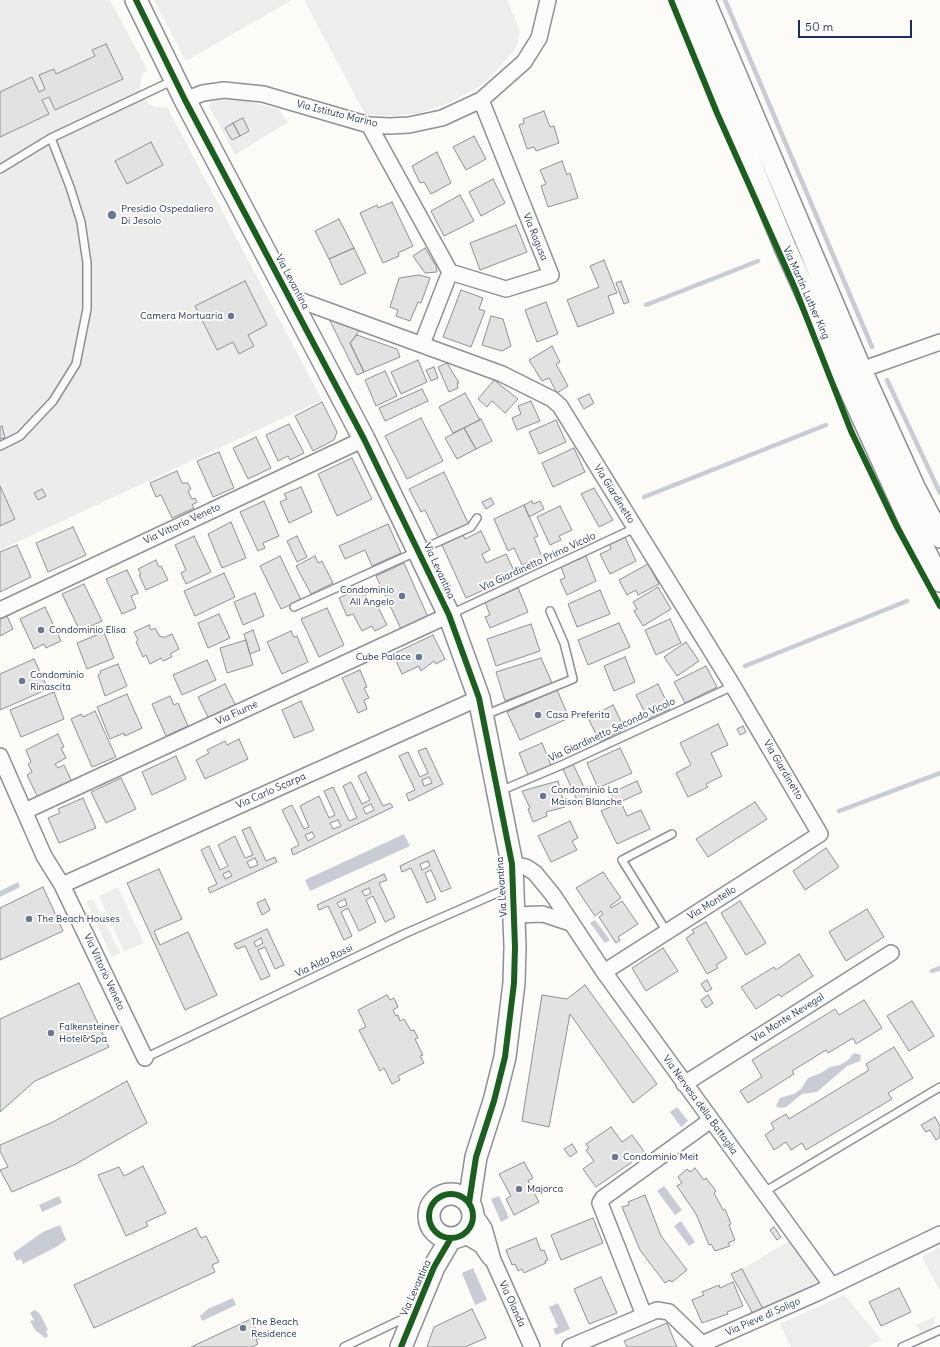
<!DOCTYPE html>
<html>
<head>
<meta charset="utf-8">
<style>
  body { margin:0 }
  #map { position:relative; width:940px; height:1347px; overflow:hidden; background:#fcfbf8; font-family:Delius,sans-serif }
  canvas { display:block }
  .scale { position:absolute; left:798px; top:20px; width:114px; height:18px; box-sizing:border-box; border:2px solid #1b2f5e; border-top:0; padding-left:5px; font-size:12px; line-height:14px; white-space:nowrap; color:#1b2f5e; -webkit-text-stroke:3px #fdfcf7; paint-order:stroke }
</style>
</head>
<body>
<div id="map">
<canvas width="940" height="1347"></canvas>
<div class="scale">50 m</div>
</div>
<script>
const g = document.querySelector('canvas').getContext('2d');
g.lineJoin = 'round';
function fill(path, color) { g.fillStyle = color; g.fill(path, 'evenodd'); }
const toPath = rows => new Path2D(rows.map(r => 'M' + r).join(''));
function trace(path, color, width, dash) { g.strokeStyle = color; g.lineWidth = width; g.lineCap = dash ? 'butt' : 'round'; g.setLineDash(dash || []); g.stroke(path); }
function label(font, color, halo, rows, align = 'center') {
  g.font = font + ' Delius,sans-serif'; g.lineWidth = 4; g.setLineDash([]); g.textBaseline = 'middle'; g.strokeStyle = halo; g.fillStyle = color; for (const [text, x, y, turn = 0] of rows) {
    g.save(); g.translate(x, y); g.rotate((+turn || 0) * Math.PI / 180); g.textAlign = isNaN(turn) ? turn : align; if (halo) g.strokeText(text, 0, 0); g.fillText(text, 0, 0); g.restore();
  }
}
const built = toPath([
  [0,0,110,0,147,69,142,76,140,85,141,95,149,104,155,107,167,107,322,400,0,550],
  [222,99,238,99,278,109,288,122,235,155,209,106,211,102]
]);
const green = toPath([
  [154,0,292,0,186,61],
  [304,0,507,0,520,30,517,47,485,83,451,102,418,114,390,116,365,114],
  [118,887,144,943,124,951,99,896],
  [93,899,120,953,112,957,86,902],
  [790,1241,815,1273,819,1283,816,1288,763,1309,742,1269],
  [940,1247,940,1291,922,1257],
  [844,1295,882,1340,866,1347,791,1347,780,1324],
  [936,1316,933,1327,922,1333,916,1325]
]);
const water = toPath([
  [404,834,410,846,310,891,305,880],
  [18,882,20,887,0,897,0,891],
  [595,920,610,940,605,943,590,923],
  [854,1053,861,1055,860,1061,847,1066,817,1092,802,1094,786,1107,780,1108,776,1106,780,1098,794,1094,801,1089,808,1078,821,1073,830,1067,840,1065,848,1060],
  [677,1107,688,1121,681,1127,670,1112],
  [664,1186,682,1210,675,1215,657,1191],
  [59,1196,62,1203,42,1212,39,1205],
  [499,1196,509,1218,501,1222,491,1199],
  [681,1221,695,1242,689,1246,674,1226],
  [60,1225,66,1240,56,1247,23,1264,21,1259,17,1261,13,1253,43,1232],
  [473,1268,487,1300,475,1305,462,1273],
  [233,1298,236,1305,202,1321,200,1316,208,1309],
  [558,1303,570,1329,556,1335,553,1329,558,1327,549,1307],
  [35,1310,40,1314,48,1330,46,1331,48,1336,45,1338,35,1330,30,1321,34,1320,30,1313]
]);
const stream = toPath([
  [725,0,872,347],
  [646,305,758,261],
  [887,380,940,493],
  [644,497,826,425],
  [745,666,907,601],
  [839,811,940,773],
  [932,971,940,968]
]);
const building = toPath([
  [106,44,123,79,55,110,49,97,42,100,49,114,0,137,0,92,32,77,39,92,45,89,39,75,54,69,56,74,95,56,92,50,106,44],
  [544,111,550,127,554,126,559,143,536,151,534,147,527,149,519,125,524,123,523,119,544,111],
  [243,118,249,131,240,136,233,123,243,118],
  [233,123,240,136,232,140,225,128,233,123],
  [474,136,486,159,466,170,453,147,474,136],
  [151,142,163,165,127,184,115,161,151,142],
  [437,152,451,183,431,194,424,182,420,183,412,166,437,152],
  [562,161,567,175,570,173,578,198,548,207,541,186,546,184,540,170,562,161],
  [493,179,505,203,481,216,469,192,493,179],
  [460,195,474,221,444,236,431,211,460,195],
  [392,202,413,246,398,253,399,256,383,263,360,213,377,205,378,208,392,202],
  [339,219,354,248,329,259,315,231,339,219],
  [516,225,527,252,480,270,470,243,516,225],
  [354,248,366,273,341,285,329,259,354,248],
  [425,248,436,266,437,272,425,273,413,256,425,248],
  [604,260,617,293,608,296,614,313,578,327,567,300,599,287,590,266,604,260],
  [419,275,430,278,421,303,418,302,410,321,396,316,398,310,390,307,399,278,419,275],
  [245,281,267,325,248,335,254,346,239,354,233,342,217,350,195,306,245,281],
  [621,281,629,302,624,304,616,283,621,281],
  [461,290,483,298,479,309,485,311,471,347,443,337,461,290],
  [546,302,558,334,537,342,525,310,546,302],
  [491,316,503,319,511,346,502,351,482,345,491,316],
  [329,319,360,330,350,343,364,372,357,375,329,319],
  [357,335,397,349,400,357,364,372,350,343,357,335],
  [552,346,560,362,556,364,568,386,557,393,549,378,542,381,529,360,552,346],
  [418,360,427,382,401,394,391,372,418,360],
  [447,363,459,383,457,383,458,388,449,392,438,367,447,363],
  [434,367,438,378,431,381,426,370,434,367],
  [385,371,397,396,376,406,365,380,385,371],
  [494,380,518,399,505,413,492,401,487,407,478,399,494,380],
  [422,389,428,401,385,421,379,408,422,389],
  [465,393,480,420,453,433,439,407,465,393],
  [589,394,594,403,584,409,578,399,589,394],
  [531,401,540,421,517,430,512,418,521,414,518,406,531,401],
  [322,402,337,432,334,440,313,451,295,416,322,402],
  [421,418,443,461,407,479,385,436,421,418],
  [481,419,492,441,476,449,464,428,481,419],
  [556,420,566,442,539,454,529,432,556,420],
  [289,424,304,453,290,460,288,456,278,461,266,435,289,424],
  [2,426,5,438,0,439,0,427,2,426],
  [464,428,476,449,457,459,445,438,464,428],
  [256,437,271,468,248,479,233,448,256,437],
  [574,448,585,472,553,487,542,463,574,448],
  [219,452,234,488,213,497,197,461,219,452],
  [352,458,372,499,337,516,318,474,352,458],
  [177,471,182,483,188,483,191,489,188,491,192,499,195,498,197,502,192,505,194,508,172,518,161,495,156,497,150,483,177,471],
  [444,472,469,525,439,539,425,510,421,512,409,489,444,472],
  [0,486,15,519,0,526,0,486],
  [301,487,312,512,289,523,280,502,287,499,284,494,301,487],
  [594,488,613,520,599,527,581,494,594,488],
  [42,489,46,496,38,500,34,493,42,489],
  [491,498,494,504,486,509,482,502,491,498],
  [264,501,279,536,263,543,265,548,258,551,240,512,264,501],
  [532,501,533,504,540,501,544,509,529,517,524,505,532,501],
  [524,505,538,536,534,538,543,559,533,563,532,560,522,565,514,548,508,551,494,519,524,505],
  [560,506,572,530,559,536,561,540,550,545,537,517,560,506],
  [231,522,246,558,222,568,208,534,231,522],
  [388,524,401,553,372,566,365,550,345,559,339,546,388,524],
  [73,527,86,555,48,572,36,543,73,527],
  [481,531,490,550,482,554,486,563,506,554,516,575,466,598,442,545,463,535,465,539,481,531],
  [194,536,211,572,186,584,181,573,186,570,175,545,194,536],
  [297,536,307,557,297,562,287,541,297,536],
  [625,537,636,561,610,574,600,554,611,549,610,544,625,537],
  [17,545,31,577,0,592,0,552,17,545],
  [280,556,301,600,281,609,260,566,280,556],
  [315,556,318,563,322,561,333,583,311,594,296,566,315,556],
  [586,556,596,581,567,595,560,580,565,578,561,567,586,556],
  [156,560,159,567,161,566,168,580,146,590,139,575,141,574,138,569,156,560],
  [404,563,428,617,401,629,376,576,404,563],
  [648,564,659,584,638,595,636,590,627,595,619,580,648,564],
  [127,570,138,593,131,596,136,608,122,614,106,579,127,570],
  [224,573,235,597,195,616,184,591,224,573],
  [84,584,102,621,80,631,62,594,84,584],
  [362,587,370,605,376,603,387,625,375,631,372,626,362,631,353,614,347,616,339,598,362,587],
  [658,587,671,609,643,626,634,611,637,609,633,602,658,587],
  [518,588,528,612,490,628,485,617,490,615,485,602,518,588],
  [600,590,610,614,577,627,568,604,600,590],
  [255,593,264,616,243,625,234,602,255,593],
  [45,607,61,641,46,648,44,644,34,649,20,619,45,607],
  [327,608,344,645,319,657,301,619,327,608],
  [219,614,230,638,208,648,198,623,219,614],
  [7,616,13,629,0,636,0,619,7,616],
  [670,619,681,643,656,655,645,630,670,619],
  [619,623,630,647,588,665,578,640,619,623],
  [531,624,540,651,496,666,487,639,531,624],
  [149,625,151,630,155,628,160,637,162,636,163,638,172,634,179,649,170,654,172,657,163,661,161,658,150,664,146,655,143,657,136,642,138,640,134,632,149,625],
  [253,630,260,650,250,654,244,634,253,630],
  [291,631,294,637,297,636,308,662,282,674,267,642,291,631],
  [104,632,114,658,87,669,77,643,104,632],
  [433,635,445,659,436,664,434,661,421,671,419,666,402,674,393,654,433,635],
  [246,640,253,665,227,673,220,648,246,640],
  [686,642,699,661,677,676,664,657,686,642],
  [625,657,635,682,614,691,604,666,625,657],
  [541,658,552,683,505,701,496,672,541,658],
  [34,659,48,689,0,710,0,674,34,659],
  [207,660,216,680,182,695,173,675,207,660],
  [118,664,127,686,105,696,98,675,101,673,100,671,118,664],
  [706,666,717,687,685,703,674,682,706,666],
  [360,670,367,687,364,688,369,698,364,700,367,709,358,713,342,678,360,670],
  [225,684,236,706,209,719,198,697,225,684],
  [658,684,670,709,648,719,636,695,658,684],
  [557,690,569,718,520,740,507,712,557,690],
  [54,692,64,719,21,737,10,710,54,692],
  [127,694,142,728,125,736,124,733,110,739,97,707,127,694],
  [170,696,174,705,178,703,188,726,166,736,152,704,170,696],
  [301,701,314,730,294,738,282,710,301,701],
  [613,705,625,729,600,742,588,718,613,705],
  [95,711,116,757,92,767,71,719,81,714,83,717,95,711],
  [718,724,728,745,711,753,722,776,706,784,708,787,688,797,676,773,691,765,680,743,718,724],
  [743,726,746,732,740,735,737,729,743,726],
  [58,734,64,747,61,748,66,758,55,764,58,768,64,765,73,784,39,800,27,775,32,772,28,764,31,762,26,750,58,734],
  [239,739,248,759,205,779,196,760,209,753,207,750,225,741,227,745,239,739],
  [542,743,551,765,528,775,519,753,542,743],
  [426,748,443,784,409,801,406,794,415,790,399,756,408,752,420,777,428,773,418,751,426,748],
  [429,777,432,783,424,786,422,780,429,777],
  [620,748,632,773,598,788,587,763,620,748],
  [176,756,186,779,152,795,142,772,176,756],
  [573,764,591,802,580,807,563,769,573,764],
  [366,772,383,806,390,803,393,807,293,855,291,849,299,845,282,810,292,805,304,829,309,827,300,806,319,796,329,818,335,815,324,791,333,787,349,821,357,818,343,786,351,782,362,804,370,800,358,776,366,772],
  [371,804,374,810,366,814,363,808,371,804],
  [338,820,341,826,333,829,330,823,338,820],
  [312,832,315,837,308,841,305,835,312,832],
  [121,778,136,809,106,823,91,792,121,778],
  [558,781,565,807,546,812,547,816,533,822,528,809,530,808,522,791,558,781],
  [637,781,642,792,616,804,611,793,637,781],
  [83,798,96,828,59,843,48,818,60,813,58,809,83,798],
  [621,802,627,816,641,810,650,829,617,844,601,811,621,802],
  [755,802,767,819,708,857,696,839,755,802],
  [570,821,578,838,572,841,577,850,551,862,538,836,570,821],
  [250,827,266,861,275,857,277,862,210,893,208,888,217,884,201,850,209,846,220,870,228,866,218,845,235,836,245,858,253,855,242,830,250,827],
  [255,858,258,865,250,868,247,862,255,858],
  [229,871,232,876,225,879,223,874,229,871],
  [826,848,839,867,805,890,793,871,826,848],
  [434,850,451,888,441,892,431,870,425,873,436,899,427,903,411,868,402,872,400,866,434,850],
  [428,861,430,866,422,870,420,864,428,861],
  [159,869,182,919,154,931,160,945,188,932,217,995,185,1010,127,883,159,869],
  [603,872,621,898,610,906,611,908,622,901,638,924,618,937,620,940,616,943,599,917,603,914,601,911,595,916,576,888,603,872],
  [384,874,387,880,379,883,395,917,385,922,373,896,366,900,376,922,359,931,348,908,341,912,352,936,344,940,328,906,319,910,317,905,384,874],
  [369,888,371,893,365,896,362,891,369,888],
  [345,899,347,905,340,908,337,903,345,899],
  [43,887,63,931,0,960,0,908,43,887],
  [265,899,270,910,262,915,257,903,265,899],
  [740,901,766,943,746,955,721,913,740,901],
  [867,909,884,937,846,961,829,932,867,909],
  [706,922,727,958,716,965,718,968,707,974,686,938,694,933,692,930,706,922],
  [267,929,284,965,275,969,265,947,258,950,270,976,261,980,245,946,237,949,234,944,267,929],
  [261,938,263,943,256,947,254,942,261,938],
  [663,948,678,971,646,991,632,968,663,948],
  [799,954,813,976,781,997,779,994,756,1009,741,987,774,967,776,970,799,954],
  [707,980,712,989,706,992,701,984,707,980],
  [79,983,109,1047,35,1081,0,1112,0,1019,79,983],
  [585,985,657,1084,633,1103,570,1014,549,1127,522,1121,542,995,567,999,585,985],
  [387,995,390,1000,394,998,398,1007,393,1010,396,1016,398,1015,400,1021,404,1019,411,1031,414,1030,418,1038,415,1039,423,1055,420,1056,424,1063,398,1076,400,1080,392,1084,384,1068,380,1071,359,1030,366,1027,358,1010,387,995],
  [708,995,713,1003,706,1008,701,1000,708,995],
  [864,1000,882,1028,856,1044,853,1038,828,1053,826,1050,792,1071,794,1074,748,1103,740,1091,762,1077,752,1060,835,1009,839,1015,864,1000],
  [912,1001,934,1036,909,1051,887,1016,912,1001],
  [894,1047,913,1078,888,1093,892,1099,806,1150,802,1143,791,1150,786,1142,774,1150,765,1135,774,1129,771,1123,786,1114,789,1119,869,1070,866,1064,894,1047],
  [127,1081,147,1123,74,1165,12,1192,0,1170,8,1167,0,1151,0,1145,53,1122,127,1081],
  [935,1117,940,1126,940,1137,936,1140,930,1130,926,1132,921,1125,935,1117],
  [611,1127,622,1142,632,1135,645,1153,596,1187,583,1169,594,1161,586,1150,589,1148,586,1144,611,1127],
  [572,1144,577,1152,570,1157,564,1149,572,1144],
  [524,1162,533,1178,528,1181,539,1202,514,1215,506,1199,511,1196,499,1174,524,1162],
  [143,1166,166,1213,146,1222,148,1226,126,1236,98,1175,119,1167,124,1176,143,1166],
  [695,1168,704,1180,706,1178,716,1191,714,1193,723,1210,725,1209,731,1224,729,1225,735,1240,728,1243,730,1246,715,1251,711,1244,709,1245,696,1214,677,1186,682,1183,678,1177,687,1169,690,1172,695,1168],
  [645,1195,661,1236,687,1270,672,1282,670,1280,665,1283,640,1250,622,1207,629,1205,628,1202,645,1195],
  [593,1218,603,1243,561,1260,551,1235,593,1218],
  [774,1227,781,1237,777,1240,770,1230,774,1227],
  [196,1228,201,1238,206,1236,219,1262,212,1265,215,1272,94,1328,74,1285,196,1228],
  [536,1238,541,1251,544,1250,548,1260,545,1261,546,1263,524,1273,522,1269,518,1271,515,1264,512,1265,506,1250,536,1238],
  [742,1269,763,1309,753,1314,731,1274,742,1269],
  [601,1277,617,1313,589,1324,574,1289,601,1277],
  [733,1282,743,1306,727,1312,728,1314,702,1323,692,1300,704,1295,702,1292,719,1285,720,1288,733,1282],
  [899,1288,911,1312,881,1326,869,1302,899,1288],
  [472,1309,486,1338,465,1347,427,1347,434,1327,472,1309],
  [251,1319,260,1338,256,1340,258,1344,252,1347,191,1347,251,1319],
  [667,1323,677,1347,627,1347,624,1341,667,1323]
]);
const lane = toPath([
  [0,169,51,138,174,80],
  [0,446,20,436,53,401,76,364,87,309,87,263,81,222,70,187,51,138],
  [294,607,471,527,477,518],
  [451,614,635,528],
  [485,715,573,679,564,643,550,611],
  [500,791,564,764,733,686],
  [667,932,622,860,672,834],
  [145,1058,404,934,511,887],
  [764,1192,940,1087],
  [344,1347,409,1316],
  [902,1347,940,1330]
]);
const street = toPath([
  [185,100,203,93,224,90,263,94,369,125,389,126,409,125,442,118,481,100,524,62,539,38,548,0],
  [369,125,450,272,506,289,551,275,481,100],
  [288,296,502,374,552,399,560,406,733,686,820,834,604,972],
  [422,344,450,272],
  [861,370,940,342],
  [0,610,364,439],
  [0,756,44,856,62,885,145,1058],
  [25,811,449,615],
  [512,864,526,867,535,873,553,895,604,972,832,1286],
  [62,885,479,698],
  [515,915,543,914,570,923],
  [684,1084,891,953],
  [473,1212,484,1228,493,1260,532,1347],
  [462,1234,481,1245,490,1258],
  [644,1315,600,1203,603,1198,711,1120],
  [570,1347,657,1310,669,1312,702,1344,817,1293,940,1234]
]);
const secondary = toPath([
  [136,0,185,100,364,439,449,615,479,698,512,864,515,947,514,983,505,1057,494,1101,476,1157,469,1203],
  [683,0,785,247,911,524,940,581],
  [704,0,861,370,914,487,940,537],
  '429 1216a22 22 0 1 1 44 0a22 22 0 1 1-44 0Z',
  [401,1347,434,1267,451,1238]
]);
const cycleway = toPath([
  [136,0,185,100,364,439,449,615,479,698,512,864,515,947,514,983,505,1057,494,1101,476,1157,469,1203],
  [671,0,717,113,795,288,851,431,896,525,940,606],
  '429 1216a22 22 0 1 1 44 0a22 22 0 1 1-44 0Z',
  [401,1347,434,1267,451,1238]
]);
const markers = [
  [112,215,5,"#6a7694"],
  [231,316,4,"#6a7694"],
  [402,596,4,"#6a7694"],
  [41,630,4,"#6a7694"],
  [419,657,4,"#6a7694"],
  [22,681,4,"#6a7694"],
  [538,715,4,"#6a7694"],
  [543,796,4,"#6a7694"],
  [29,919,4,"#6a7694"],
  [51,1033,4,"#6a7694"],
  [615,1157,4,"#6a7694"],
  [519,1189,4,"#6a7694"],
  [243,1328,4,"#6a7694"]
];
const streetNames = [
  ["Via Istituto Marino",337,114,14],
  ["Via Ragusa",535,237,68],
  ["Via Levantina",292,282,62],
  ["Via Martin Luther King",806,293,66],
  ["Via Giardinetto",614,494,58],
  ["Via Vittorio Veneto",182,524,-25],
  ["Via Giardinetto Primo Vicolo",538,562,-25],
  ["Via Levantina",439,571,65],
  ["Via Fiume",237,713,-25],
  ["Via Giardinetto Secondo Vicolo",612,730,-25],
  ["Via Giardinetto",783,770,59],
  ["Via Carlo Scarpa",271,791,-24],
  ["Via Levantina",502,887,-94],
  ["Via Montello",712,903,-32],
  ["Via Aldo Rossi",324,961,-26],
  ["Via Vittorio Veneto",104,972,65],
  ["Via Monte Nevegal",788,1018,-32],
  ["Via Nervesa della Battaglia",700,1105,54],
  ["Via Levantina",416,1288,-66],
  ["Via Olanda",512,1304,65],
  ["Via Pieve di Soligo",763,1317,-24]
];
const poiNames = [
  ["Presidio Ospedaliero",121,209],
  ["Di Jesolo",121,221],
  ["Camera Mortuaria",223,316,"right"],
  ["Condominio",394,590,"right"],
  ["All Angelo",394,602,"right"],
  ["Condominio Elisa",49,630],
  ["Cube Palace",411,657,"right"],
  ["Condominio",30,675],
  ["Rinascita",30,687],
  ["Casa Preferita",546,715],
  ["Condominio La",551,790],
  ["Maison Blanche",551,802],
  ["The Beach Houses",37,919],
  ["Falkensteiner",59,1027],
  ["Hotel&Spa",59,1039],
  ["Condominio Meit",623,1157],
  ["Majorca",527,1189],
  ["The Beach",251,1322],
  ["Residence",251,1334]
];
fill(built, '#ebeceb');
fill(green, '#ededec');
fill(water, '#c9ccd4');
trace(stream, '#c9ccd4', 4.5);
fill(building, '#e2e2e2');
trace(building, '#8c9097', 1);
trace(lane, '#8c9097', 10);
trace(street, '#8c9097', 18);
trace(secondary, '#8c9097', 24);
trace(lane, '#fbfbf9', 7);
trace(street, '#fbfbf9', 15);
trace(secondary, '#fbfbf9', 21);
trace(cycleway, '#1b5e20', 6);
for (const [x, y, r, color] of markers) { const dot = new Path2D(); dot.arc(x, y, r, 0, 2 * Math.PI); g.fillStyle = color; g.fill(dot); trace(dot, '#fdfcf7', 1.5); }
label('10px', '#1b2f5e', '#fdfcf7', streetNames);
label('10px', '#1b2f5e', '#fdfcf7', poiNames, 'left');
</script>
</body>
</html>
